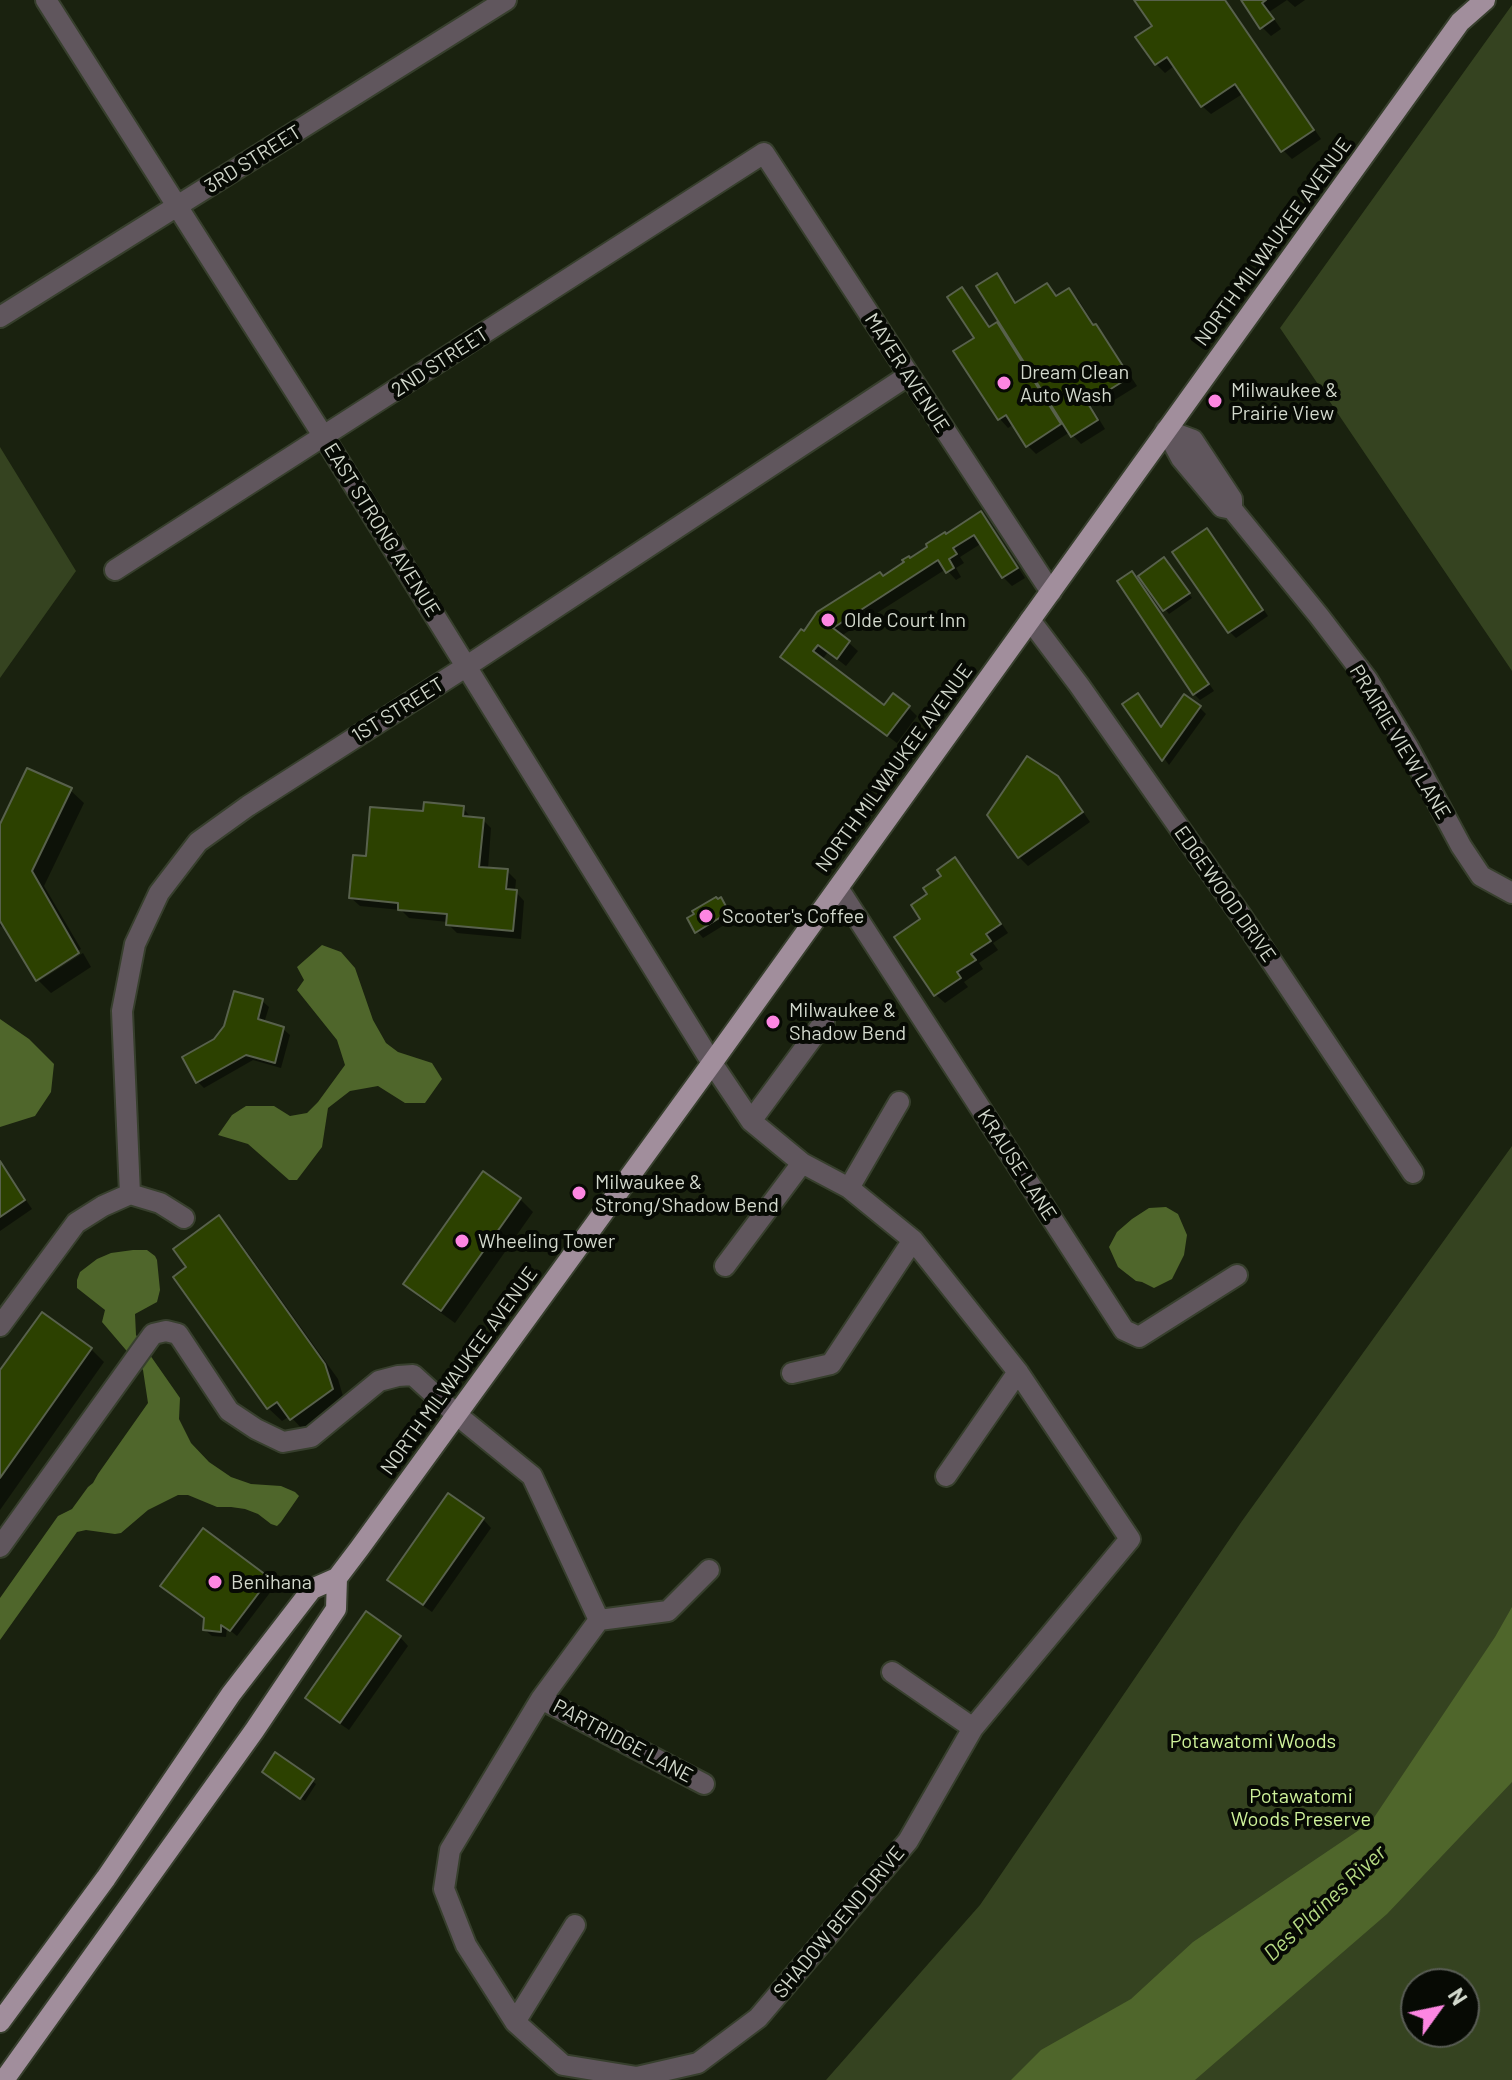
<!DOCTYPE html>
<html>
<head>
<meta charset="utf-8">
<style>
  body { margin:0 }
  #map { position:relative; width:1512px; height:2080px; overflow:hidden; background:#1a220f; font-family:Barlow,sans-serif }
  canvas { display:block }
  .north { position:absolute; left:1400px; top:1968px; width:80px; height:80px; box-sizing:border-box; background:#070a04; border:2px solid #585c54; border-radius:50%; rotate:57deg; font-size:22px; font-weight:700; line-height:32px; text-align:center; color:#d2d8cc }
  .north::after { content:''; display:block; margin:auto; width:28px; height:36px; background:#fd86e2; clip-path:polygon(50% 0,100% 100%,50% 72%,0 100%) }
</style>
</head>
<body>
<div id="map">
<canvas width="1512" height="2080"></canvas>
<div class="north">N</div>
</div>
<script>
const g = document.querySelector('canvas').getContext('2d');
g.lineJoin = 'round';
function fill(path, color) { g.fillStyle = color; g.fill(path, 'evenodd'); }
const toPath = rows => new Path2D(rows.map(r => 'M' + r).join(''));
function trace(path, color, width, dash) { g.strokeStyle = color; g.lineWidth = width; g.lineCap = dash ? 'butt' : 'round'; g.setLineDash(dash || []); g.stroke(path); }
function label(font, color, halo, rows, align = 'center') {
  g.font = font + ' Barlow,sans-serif'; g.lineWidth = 8; g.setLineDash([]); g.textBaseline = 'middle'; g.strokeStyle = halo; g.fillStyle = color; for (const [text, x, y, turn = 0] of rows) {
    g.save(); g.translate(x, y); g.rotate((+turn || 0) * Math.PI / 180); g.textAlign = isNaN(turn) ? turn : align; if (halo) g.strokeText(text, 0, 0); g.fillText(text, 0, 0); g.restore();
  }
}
const green = toPath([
  [1512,5,1512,671,1280,328],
  [0,447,76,571,0,678],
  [1512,1146,1512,2080,826,2080,980,1905,1242,1521],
  [1416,1984,1464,1984,1464,2032,1416,2032]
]);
const water = toPath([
  [322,945,341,952,355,968,373,1020,386,1043,398,1052,432,1063,442,1079,425,1103,405,1103,378,1086,350,1091,328,1108,322,1147,297,1180,289,1180,248,1144,218,1135,232,1115,246,1106,274,1106,290,1116,307,1113,318,1102,345,1065,337,1040,297,990,304,980,297,967],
  [0,1019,29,1039,54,1064,51,1092,35,1116,0,1127],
  [1166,1207,1178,1214,1187,1235,1184,1255,1172,1279,1154,1288,1142,1282,1136,1281,1118,1267,1109,1247,1117,1232,1132,1219,1149,1208],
  [133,1250,147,1250,155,1256,157,1260,160,1290,157,1302,135,1314,136,1335,180,1398,179,1419,191,1443,209,1462,231,1477,251,1484,281,1486,295,1492,299,1496,281,1522,277,1526,271,1524,258,1514,245,1509,231,1507,217,1507,188,1495,178,1495,148,1510,121,1533,115,1534,86,1530,77,1532,0,1640,0,1598,58,1516,72,1509,88,1487,93,1483,98,1474,148,1403,143,1370,102,1322,105,1310,77,1288,77,1280,80,1272,97,1259,111,1253],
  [1512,1607,1512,1782,1387,1914,1195,2080,1011,2080,1041,2050,1131,1999,1193,1942,1371,1822,1495,1637]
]);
const shadow = toPath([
  [1136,0,1226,0,1321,139,1292,159,1283,150,1244,93,1211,114,1202,106,1174,66,1165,73,1156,64,1154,27],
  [1243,0,1287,0,1269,12,1281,29,1271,36,1262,27],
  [1287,0,1305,0,1295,7],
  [996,276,1005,284,1017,304,1047,286,1058,298,1069,290,1078,299,1095,326,1104,335,1137,386,1103,407,1098,402,1091,406,1105,429,1081,444,1070,432,1036,454,1028,446,1014,424,1008,428,1000,419,956,351,977,338,962,289,971,298,990,329,996,325,1009,337],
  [981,514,990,523,1025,578,1012,586,1003,577,982,543,960,557,964,563,956,568,961,577,956,580,946,569,841,636,858,651,846,666,828,652,822,660,885,707,908,707,917,716,897,743,792,665,804,634,883,578],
  [1213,536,1268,616,1236,638,1230,632,1175,552],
  [1168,564,1192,598,1169,614,1141,576],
  [1132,574,1138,580,1214,691,1200,700,1194,694],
  [1144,701,1163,728,1199,707,1206,714,1169,765,1125,704],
  [1056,778,1066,787,1090,822,1028,866,1019,857,990,815],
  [70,790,84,803,44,886,81,949,38,977,38,980,8,930,0,926,0,828],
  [463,808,472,819,483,820,491,828,488,869,507,871,516,880,515,891,524,901,521,939,457,933,448,924,448,922,409,918,401,910,360,906,351,898,368,858,425,814],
  [955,859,964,868,1008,933,993,943,998,950,979,963,983,969,964,982,968,987,945,1003,936,995,923,919,930,895],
  [720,900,727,906,734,919,703,938,697,931],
  [83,953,91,967,51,993,39,981],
  [262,1001,269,1007,264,1023,283,1029,290,1035,281,1068,253,1060,204,1088,198,1082],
  [0,1162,32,1209,0,1231],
  [520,1199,533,1212,455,1323,419,1297,406,1284],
  [219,1218,232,1231,338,1379,345,1403,305,1432,290,1416,282,1421,268,1408,189,1268],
  [42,1314,91,1349,104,1362,0,1510,0,1374],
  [483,1519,491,1528,432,1612,399,1589,390,1580],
  [268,1579,275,1586,237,1636,227,1628,226,1637,212,1636,205,1630],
  [400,1637,408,1646,349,1730,316,1707,307,1698],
  [268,1776,312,1781,316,1784,305,1801]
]);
const building = toPath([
  [1134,0,1225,0,1314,130,1281,152,1235,84,1201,107,1167,57,1155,65,1135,37,1152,26,1134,0],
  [1241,0,1266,0,1262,3,1274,19,1260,29,1241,0],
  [997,273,1015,303,1047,283,1056,296,1069,288,1093,325,1096,324,1130,377,1093,400,1089,394,1084,397,1098,420,1071,437,976,286,997,273],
  [962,287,989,327,997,322,1061,424,1026,447,1006,415,998,420,953,351,974,338,947,297,962,287],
  [981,511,1018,568,1002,578,974,535,953,548,957,554,949,559,954,568,946,573,938,560,833,628,850,641,837,659,818,645,813,651,884,705,893,693,910,706,887,736,780,657,801,629,804,631,817,612,880,572,883,576,904,562,902,560,909,556,910,558,927,547,926,544,945,532,946,534,981,511],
  [1207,528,1263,610,1228,633,1172,552,1207,528],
  [1164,557,1190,593,1163,611,1138,576,1164,557],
  [1132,571,1209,684,1193,695,1117,581,1132,571],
  [1138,693,1161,727,1184,694,1201,706,1162,761,1122,704,1138,693],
  [1027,756,1058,776,1083,812,1018,858,987,815,1027,756],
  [27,768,72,788,32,871,79,953,36,981,0,921,0,824,27,768],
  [424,802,464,806,463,816,484,818,479,867,508,869,506,889,517,890,513,931,446,925,447,914,398,910,398,903,349,898,353,855,366,856,370,807,423,811,424,802],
  [955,857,1001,924,986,934,991,941,971,954,976,960,957,972,961,978,934,996,894,937,920,919,911,905,927,894,923,888,941,876,937,870,955,857],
  [716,897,718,899,721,897,729,912,695,933,687,918,694,914,692,911,716,897],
  [234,991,263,999,258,1019,284,1027,275,1063,246,1055,196,1083,182,1057,214,1039,224,1026,234,991],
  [0,1161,25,1200,0,1217,0,1161],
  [483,1171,521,1198,441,1311,403,1284,483,1171],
  [219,1215,325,1364,333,1389,290,1420,277,1402,267,1409,173,1277,186,1267,173,1249,219,1215],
  [42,1312,92,1348,0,1478,0,1370,42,1312],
  [448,1493,484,1518,423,1605,387,1580,448,1493],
  [203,1528,270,1578,230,1631,221,1625,221,1632,203,1630,204,1618,160,1586,203,1528],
  [366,1611,401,1636,340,1723,305,1698,366,1611],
  [275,1752,314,1779,300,1799,262,1772,275,1752]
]);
const minor = toPath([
  [0,317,506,0],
  [1166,430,1181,458,1222,507,1232,509,1319,616,1367,679,1408,747,1461,846,1481,876,1512,893],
  [1166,430,1193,440,1232,499,1232,509],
  [115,570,764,153,1051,592],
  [1030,620,1079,685,1242,917,1413,1173],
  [838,888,1124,1330,1139,1337,1237,1275],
  [751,1121,824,1022],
  [849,1188,899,1102],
  [130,1194,122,1011,135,944,159,893,198,842,248,806,467,666,909,375],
  [725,1266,802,1163],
  [0,1326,76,1223,103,1206,130,1194,160,1203,184,1218],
  [792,1373,831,1364,913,1240],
  [946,1476,1018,1372],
  [0,1547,153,1334,166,1331,178,1334,229,1411,256,1429,283,1442,311,1437,379,1381,398,1376,413,1375,457,1415,532,1476,599,1620,541,1699,450,1850,444,1889,466,1945,515,2022,563,2065,637,2077,698,2063,758,2018,908,1841,973,1728,1130,1539,1018,1372,913,1240,849,1188,802,1163,751,1121,712,1063,324,437,46,0],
  [599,1620,668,1611,709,1570],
  [892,1672,973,1728],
  [541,1699,704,1784],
  [515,2022,575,1925]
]);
const major = toPath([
  [0,2022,106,1878,231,1694,312,1589,337,1578,359,1549,712,1063,1460,22,1485,0],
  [4,2080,254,1731,336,1609,337,1578]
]);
const markers = [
  [1004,383,8,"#fd86e2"],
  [1215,401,8,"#fd86e2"],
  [828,620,8,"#fd86e2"],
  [706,916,8,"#fd86e2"],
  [773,1022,8,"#fd86e2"],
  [579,1193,8,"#fd86e2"],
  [462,1241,8,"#fd86e2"],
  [215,1582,8,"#fd86e2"]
];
const streetNames = [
  ["3RD STREET",253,159,-32],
  ["NORTH MILWAUKEE AVENUE",1273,242,-54],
  ["2ND STREET",440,362,-33],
  ["MAYER AVENUE",907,373,57],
  ["EAST STRONG AVENUE",382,530,58],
  ["1ST STREET",398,710,-32],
  ["PRAIRIE VIEW LANE",1400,742,59],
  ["NORTH MILWAUKEE AVENUE",894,768,-54],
  ["EDGEWOOD DRIVE",1225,894,55],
  ["KRAUSE LANE",1017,1165,57],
  ["NORTH MILWAUKEE AVENUE",459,1371,-54],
  ["PARTRIDGE LANE",623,1741,28],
  ["SHADOW BEND DRIVE",839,1922,-50]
];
const poiNames = [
  ["Dream Clean",1020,372],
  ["Auto Wash",1020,395],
  ["Milwaukee &",1231,390],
  ["Prairie View",1231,413],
  ["Olde Court Inn",844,620],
  ["Scooter's Coffee",722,916],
  ["Milwaukee &",789,1010],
  ["Shadow Bend",789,1033],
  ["Milwaukee &",595,1182],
  ["Strong/Shadow Bend",595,1205],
  ["Wheeling Tower",478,1241],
  ["Benihana",231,1582]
];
const parkNames = [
  ["Potawatomi Woods",1253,1741],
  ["Potawatomi",1301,1796],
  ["Woods Preserve",1301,1819]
];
const waterNames = [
  ["Des Plaines River",1325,1903,-43]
];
fill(green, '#354320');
fill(water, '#4f662b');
fill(shadow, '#0007');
fill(building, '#2c4100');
trace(building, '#58614c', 2);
trace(minor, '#373f2d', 24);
trace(major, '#373f2d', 24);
trace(minor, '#60565d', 20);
trace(major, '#a18e9c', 20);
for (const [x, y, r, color] of markers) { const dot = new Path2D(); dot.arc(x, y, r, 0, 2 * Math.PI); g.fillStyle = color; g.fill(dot); trace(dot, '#070a04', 3); }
label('20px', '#d2d8cc', '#070a04', streetNames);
label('20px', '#d2d8cc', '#070a04', poiNames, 'left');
label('20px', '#cff39b', '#070a04', parkNames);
label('italic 22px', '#b7db84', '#070a04', waterNames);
</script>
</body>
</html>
